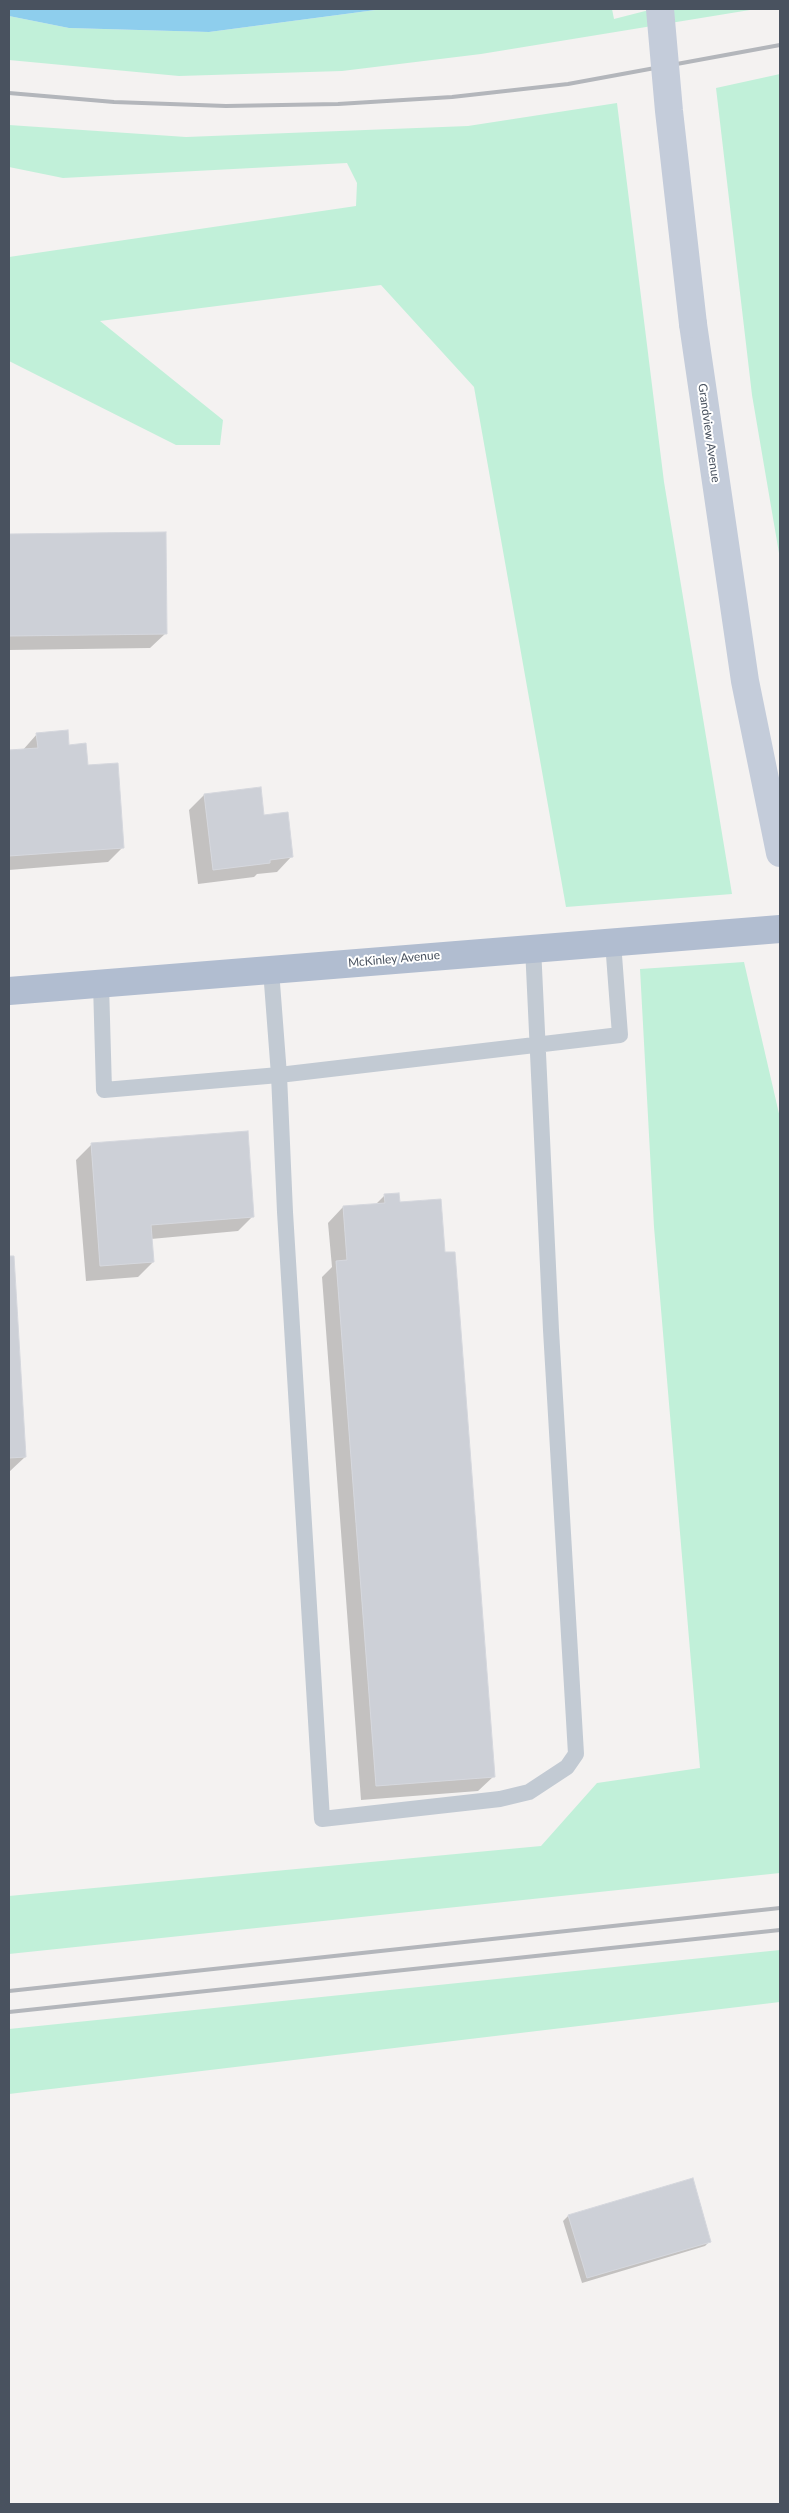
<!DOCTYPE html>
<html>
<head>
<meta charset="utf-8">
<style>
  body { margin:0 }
  #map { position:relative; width:789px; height:2513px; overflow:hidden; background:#f4f2f1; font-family:Lato,sans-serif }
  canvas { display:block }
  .frame { position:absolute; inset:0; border:10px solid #49525f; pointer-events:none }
</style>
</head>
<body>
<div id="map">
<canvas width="789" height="2513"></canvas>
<div class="frame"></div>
</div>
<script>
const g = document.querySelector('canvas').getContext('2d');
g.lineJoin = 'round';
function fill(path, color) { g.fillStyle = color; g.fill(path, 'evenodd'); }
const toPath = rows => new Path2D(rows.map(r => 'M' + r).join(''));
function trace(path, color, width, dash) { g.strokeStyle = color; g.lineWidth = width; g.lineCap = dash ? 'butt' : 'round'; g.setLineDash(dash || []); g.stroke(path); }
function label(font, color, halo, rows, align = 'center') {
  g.font = font + ' Lato,sans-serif'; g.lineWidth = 4; g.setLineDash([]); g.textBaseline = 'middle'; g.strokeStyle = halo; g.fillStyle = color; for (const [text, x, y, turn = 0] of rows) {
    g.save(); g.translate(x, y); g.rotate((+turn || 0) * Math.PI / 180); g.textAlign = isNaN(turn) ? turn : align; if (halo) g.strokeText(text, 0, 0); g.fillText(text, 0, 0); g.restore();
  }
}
const green = toPath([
  [383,9,612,9,614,19,653,9,756,9,481,54,342,71,179,76,9,60,9,16,69,28,209,32],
  [780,74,780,559,752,395,716,88],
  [617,103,664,482,732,894,566,907,474,387,381,285,100,321,223,420,220,445,176,445,9,361,9,257,356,206,357,183,347,163,63,178,9,167,9,125,186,137,468,126],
  [744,962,780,1118,780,1873,9,1954,9,1896,541,1846,597,1783,700,1768,654,1227,640,969],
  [780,1950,780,2002,9,2094,9,2029]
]);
const water = toPath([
  [9,9,383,9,209,32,69,28,9,16]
]);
const shadow = toPath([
  [164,534,166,633,150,648,9,650,9,536],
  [37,734,68,746,123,847,108,862,9,870,9,752,22,751],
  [204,795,263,817,292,856,277,872,257,874,254,877,198,884,189,810],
  [247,1132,253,1216,238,1231,151,1239,153,1262,138,1277,86,1281,76,1160,91,1145],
  [384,1196,494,1776,478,1791,361,1800,322,1277,332,1267,328,1223,343,1207,375,1205],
  [9,1257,13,1257,25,1457,9,1472],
  [692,2180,710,2241,705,2246,582,2283,563,2221,568,2216]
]);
const building = toPath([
  [166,532,167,634,9,636,9,534,166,532],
  [68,730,69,745,86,743,88,765,118,763,124,848,9,856,9,750,38,748,36,733,68,730],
  [261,787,264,815,288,812,293,857,270,860,270,863,213,870,204,794,261,787],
  [248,1131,254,1217,151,1225,154,1262,100,1266,91,1143,248,1131],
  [399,1193,400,1202,441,1199,445,1252,455,1252,495,1777,376,1786,336,1261,347,1260,343,1206,385,1203,384,1194,399,1193],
  [9,1256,14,1256,26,1457,9,1458,9,1256],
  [693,2178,711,2242,587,2278,568,2215,693,2178]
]);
const service = toPath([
  [271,970,279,1075,285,1212,322,1819,500,1799,529,1792,567,1767,576,1754,551,1330,533,947],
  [101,984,104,1090,279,1075,620,1035,613,942]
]);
const secondary = toPath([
  [693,324,745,681,780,853]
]);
const primary = toPath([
  [9,991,780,929]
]);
const rail = toPath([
  [9,93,114,102,226,106,338,104,452,97,568,84,780,45],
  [9,1991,780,1908],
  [9,2012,780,1930]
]);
const secondaryBridge = toPath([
  [660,9,669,111,693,324]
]);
const streetNames = [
  ["Grandview Avenue",709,433,82],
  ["McKinley Avenue",394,959,-5]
];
fill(green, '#c1f0d9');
fill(water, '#8eceed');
fill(shadow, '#0003');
fill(building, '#cdd0d7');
trace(building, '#d5d7dd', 1);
trace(service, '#c2cad3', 16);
trace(secondary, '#c4ccda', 28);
trace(primary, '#b1bdd0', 28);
trace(rail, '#b3b6bb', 4);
trace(secondaryBridge, '#c4ccda', 28);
label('12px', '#49525f', '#fff', streetNames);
</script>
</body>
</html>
